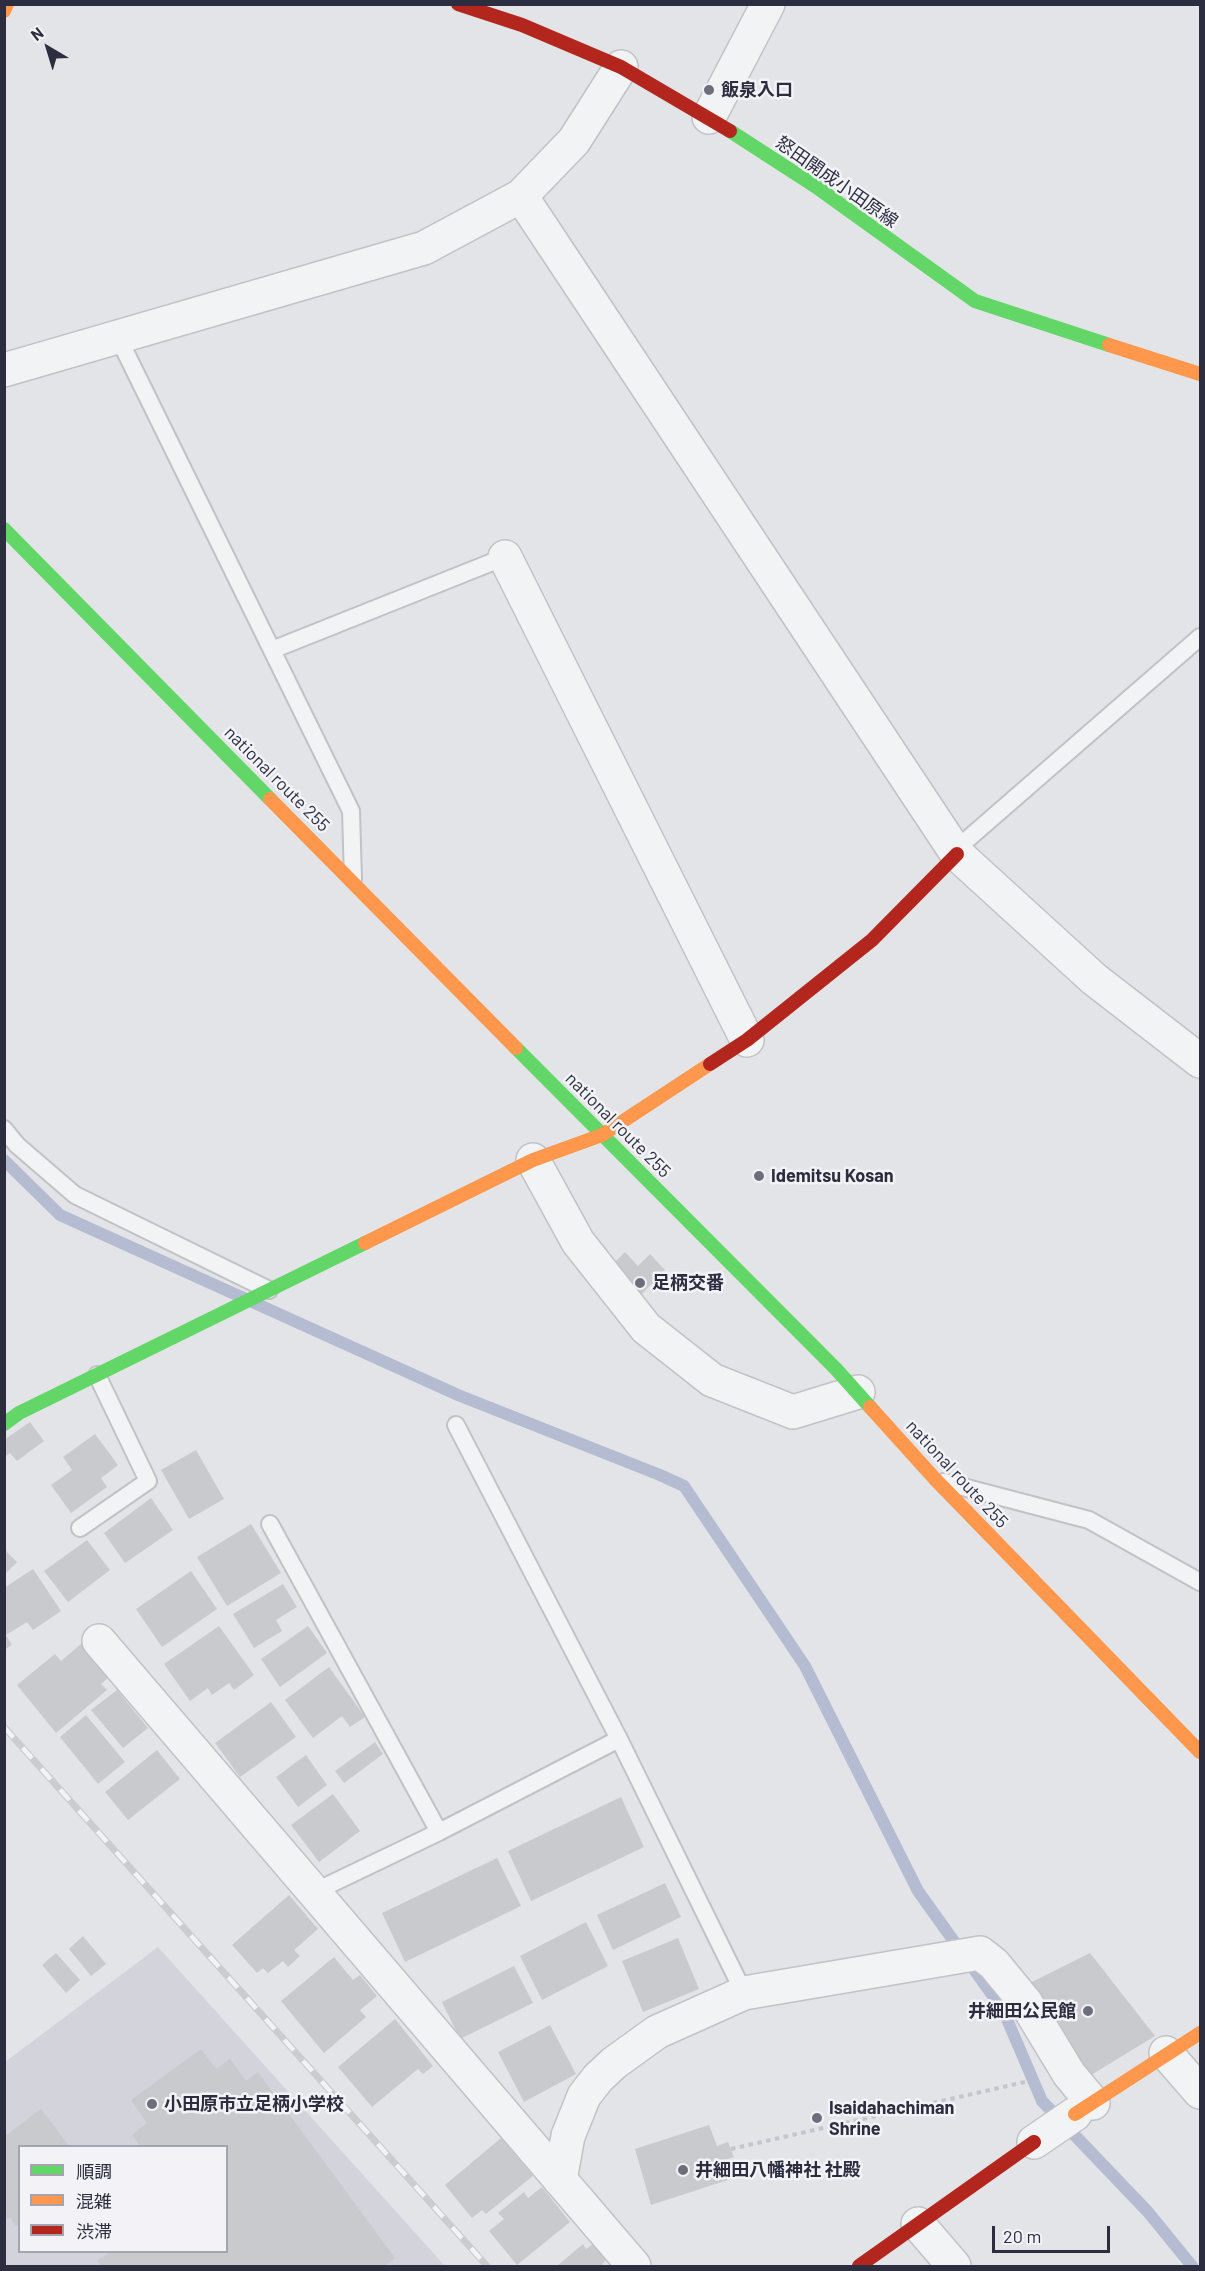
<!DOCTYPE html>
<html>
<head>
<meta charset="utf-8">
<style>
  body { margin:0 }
  #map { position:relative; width:1205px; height:2271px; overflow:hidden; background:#e3e4e8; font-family:Barlow,"Noto Sans JP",sans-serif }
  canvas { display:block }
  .frame { position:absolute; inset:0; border:6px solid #2c2e40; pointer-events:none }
  .legend { position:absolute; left:18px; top:2145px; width:210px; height:108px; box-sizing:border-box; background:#f2f2f7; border:2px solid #a3a4ae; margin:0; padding:8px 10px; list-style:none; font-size:18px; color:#2c2e40 }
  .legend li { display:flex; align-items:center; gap:12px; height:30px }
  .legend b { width:30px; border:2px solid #a3a4ae }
  .north { position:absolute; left:18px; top:18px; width:60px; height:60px; -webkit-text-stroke:4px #f2f2f7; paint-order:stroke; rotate:322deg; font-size:16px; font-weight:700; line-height:24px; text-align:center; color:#2c2e40 }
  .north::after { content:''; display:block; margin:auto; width:21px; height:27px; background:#2c2e40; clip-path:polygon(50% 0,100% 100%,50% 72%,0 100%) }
  .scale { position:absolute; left:992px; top:2226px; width:118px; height:27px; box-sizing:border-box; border:3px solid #2c2e40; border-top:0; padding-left:8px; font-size:18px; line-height:21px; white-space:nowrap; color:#2c2e40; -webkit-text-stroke:4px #f2f2f7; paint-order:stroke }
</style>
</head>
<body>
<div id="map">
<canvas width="1205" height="2271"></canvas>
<div class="frame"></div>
<ul class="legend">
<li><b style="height:8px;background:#63d668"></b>順調</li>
<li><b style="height:8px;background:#ff974d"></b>混雑</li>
<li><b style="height:8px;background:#b3261e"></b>渋滞</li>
</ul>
<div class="north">N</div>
<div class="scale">20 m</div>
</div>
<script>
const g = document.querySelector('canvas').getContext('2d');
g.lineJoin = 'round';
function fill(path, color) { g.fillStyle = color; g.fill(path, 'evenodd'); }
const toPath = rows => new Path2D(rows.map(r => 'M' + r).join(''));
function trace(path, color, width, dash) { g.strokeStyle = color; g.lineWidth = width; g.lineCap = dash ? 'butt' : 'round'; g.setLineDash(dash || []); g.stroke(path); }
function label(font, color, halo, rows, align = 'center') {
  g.font = font + ' Barlow,"Noto Sans JP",sans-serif'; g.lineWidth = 5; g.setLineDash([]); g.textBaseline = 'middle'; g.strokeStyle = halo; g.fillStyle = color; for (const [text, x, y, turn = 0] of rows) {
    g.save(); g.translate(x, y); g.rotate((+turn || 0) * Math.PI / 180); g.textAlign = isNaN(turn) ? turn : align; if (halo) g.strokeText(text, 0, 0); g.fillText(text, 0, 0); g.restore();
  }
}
const built = toPath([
  [158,1947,445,2266,5,2266,5,2062],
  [20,2146,226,2146,226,2252,20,2252]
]);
const stream = toPath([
  [4,1160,60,1215,458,1395,660,1475,684,1486,805,1666,918,1891,1003,2010,1042,2101,1148,2212,1192,2266]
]);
const building = toPath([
  [625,1252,638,1266,650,1254,665,1270,640,1296,614,1263],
  [30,1422,44,1441,17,1461,10,1453,4,1457,4,1440],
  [95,1434,118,1465,101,1478,107,1487,71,1513,51,1485,72,1470,63,1457],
  [196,1450,224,1499,189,1519,161,1470],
  [151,1498,173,1530,125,1563,104,1533],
  [251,1524,281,1573,227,1606,197,1557],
  [87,1540,110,1570,68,1602,44,1571],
  [5,1550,17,1562,5,1574],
  [33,1569,61,1611,33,1630,27,1622,6,1635,12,1645,4,1650,4,1588],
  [191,1571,217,1609,162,1647,136,1609],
  [283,1584,297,1607,276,1620,282,1631,254,1648,233,1614],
  [219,1626,254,1675,234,1690,229,1683,212,1695,208,1688,190,1701,164,1664],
  [308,1626,327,1653,280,1687,261,1659],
  [81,1644,109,1677,101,1684,107,1690,56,1733,17,1685,55,1654,61,1661],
  [329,1667,365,1717,350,1727,342,1716,313,1738,285,1700],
  [117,1690,148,1728,123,1748,91,1710],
  [271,1702,296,1737,240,1777,215,1743],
  [86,1715,125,1762,98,1784,60,1737],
  [375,1742,383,1754,344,1783,335,1771],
  [157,1750,180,1779,128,1820,105,1792],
  [306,1755,327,1785,298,1807,276,1777],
  [333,1794,360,1831,319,1862,291,1825],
  [621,1797,644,1847,531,1901,508,1851],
  [497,1858,521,1906,405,1962,382,1913],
  [665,1883,681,1917,613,1950,597,1915],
  [289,1895,318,1929,294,1950,300,1956,288,1967,283,1961,268,1973,263,1968,257,1973,232,1945],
  [586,1922,608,1966,542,2000,520,1956],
  [83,1936,106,1964,91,1976,69,1949],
  [678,1938,699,1989,643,2012,622,1961],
  [56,1953,80,1980,66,1993,42,1965],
  [1090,1953,1155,2036,1083,2080,1026,1985],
  [334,1957,353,1980,360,1975,377,1996,360,2010,366,2017,324,2053,281,2001],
  [514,1966,533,2003,460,2039,442,2002],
  [395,2019,433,2066,423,2074,418,2069,372,2107,338,2067],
  [550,2025,576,2074,524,2102,498,2052],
  [201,2049,216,2069,230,2059,246,2081,258,2072,395,2258,384,2266,102,2266,97,2261,110,2252,226,2252,226,2146,140,2146,132,2135,147,2123,131,2100],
  [41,2109,69,2146,20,2146,20,2223,16,2226,10,2217,4,2221,4,2137],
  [709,2125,717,2146,728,2142,734,2157,723,2161,728,2180,651,2205,635,2149],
  [501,2138,533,2176,486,2214,482,2210,472,2218,445,2185],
  [542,2187,570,2222,517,2265,489,2231,504,2219,498,2213,524,2192,528,2198],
  [583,2244,586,2249,593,2244,606,2260,602,2264,604,2266,557,2266]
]);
const path = toPath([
  [731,2149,1029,2081]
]);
const lane = toPath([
  [118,337,351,811,353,879],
  [272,650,505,557],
  [954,851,1200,637],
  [4,1129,17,1145,75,1195,269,1290],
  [456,1425,619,1739,744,1993],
  [944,1482,1089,1520,1200,1582],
  [270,1524,439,1832],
  [80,1528,148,1481,97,1375],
  [314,1892,439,1832,619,1739]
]);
const street = toPath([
  [709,117,768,4],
  [521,196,957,854,1094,979,1200,1061],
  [4,370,424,248,521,196,574,141,621,67],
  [505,557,747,1040],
  [533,1160,578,1242,646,1328,712,1380,793,1412,858,1392],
  [99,1641,634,2266],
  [1166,2053,1200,2092],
  [1034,2142,1075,2114],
  [560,2180,568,2136,584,2096,598,2078,614,2063,657,2032,744,1993,980,1953,994,1964,1026,2003,1069,2074,1093,2103],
  [918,2224,954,2266]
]);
const fast = toPath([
  [730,131,815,186,975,301,1109,345],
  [4,529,270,799],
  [516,1048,836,1369,870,1407],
  [4,1424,19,1413,365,1243]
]);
const slow = toPath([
  [4,11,7,4],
  [1109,345,1200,374],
  [270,799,516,1048],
  [365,1243,533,1160,602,1135,710,1064],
  [870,1407,935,1479,1200,1752],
  [1075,2114,1200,2033]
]);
const jam = toPath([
  [458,4,522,25,621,67,730,131],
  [710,1064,747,1040,872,940,957,854],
  [859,2266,1034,2142]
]);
const rail = toPath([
  [4,1727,487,2266]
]);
const markers = [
  [709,90,6,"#6c6e7b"],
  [759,1176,6,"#6c6e7b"],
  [640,1283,6,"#6c6e7b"],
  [1088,2011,6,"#6c6e7b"],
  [152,2104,6,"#6c6e7b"],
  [817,2118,6,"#6c6e7b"],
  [683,2170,6,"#6c6e7b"]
];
const poiNames = [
  ["飯泉入口",721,90],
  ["Idemitsu Kosan",771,1176],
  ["足柄交番",652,1283],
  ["井細田公民館",1076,2011,"right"],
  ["小田原市立足柄小学校",164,2104],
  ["Isaidahachiman",829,2108],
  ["Shrine",829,2129],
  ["井細田八幡神社 社殿",695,2170]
];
const streetNames = [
  ["怒田開成小田原線",837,182,35],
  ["national route 255",277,779,45],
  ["national route 255",618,1125,45],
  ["national route 255",957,1474,47]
];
fill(built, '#d2d3db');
trace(stream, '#b5bbd0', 12);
fill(building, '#c9cace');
trace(lane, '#c2c2c6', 20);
trace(street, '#c2c2c6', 36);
trace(path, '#c5c5cb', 4, [4.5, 4.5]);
trace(lane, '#f2f3f5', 16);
trace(street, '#f2f3f5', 33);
trace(fast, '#63d668', 14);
trace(slow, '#ff974d', 14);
trace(jam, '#b3261e', 14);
trace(rail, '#cccccf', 7);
trace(rail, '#f2f2f7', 4.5, [14]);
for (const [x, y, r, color] of markers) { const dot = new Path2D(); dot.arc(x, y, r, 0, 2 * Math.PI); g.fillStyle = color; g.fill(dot); trace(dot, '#f2f2f7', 2); }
label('bold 18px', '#2c2e40', '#f2f2f7', poiNames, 'left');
label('18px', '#2c2e40', '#f2f2f7', streetNames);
</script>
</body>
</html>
